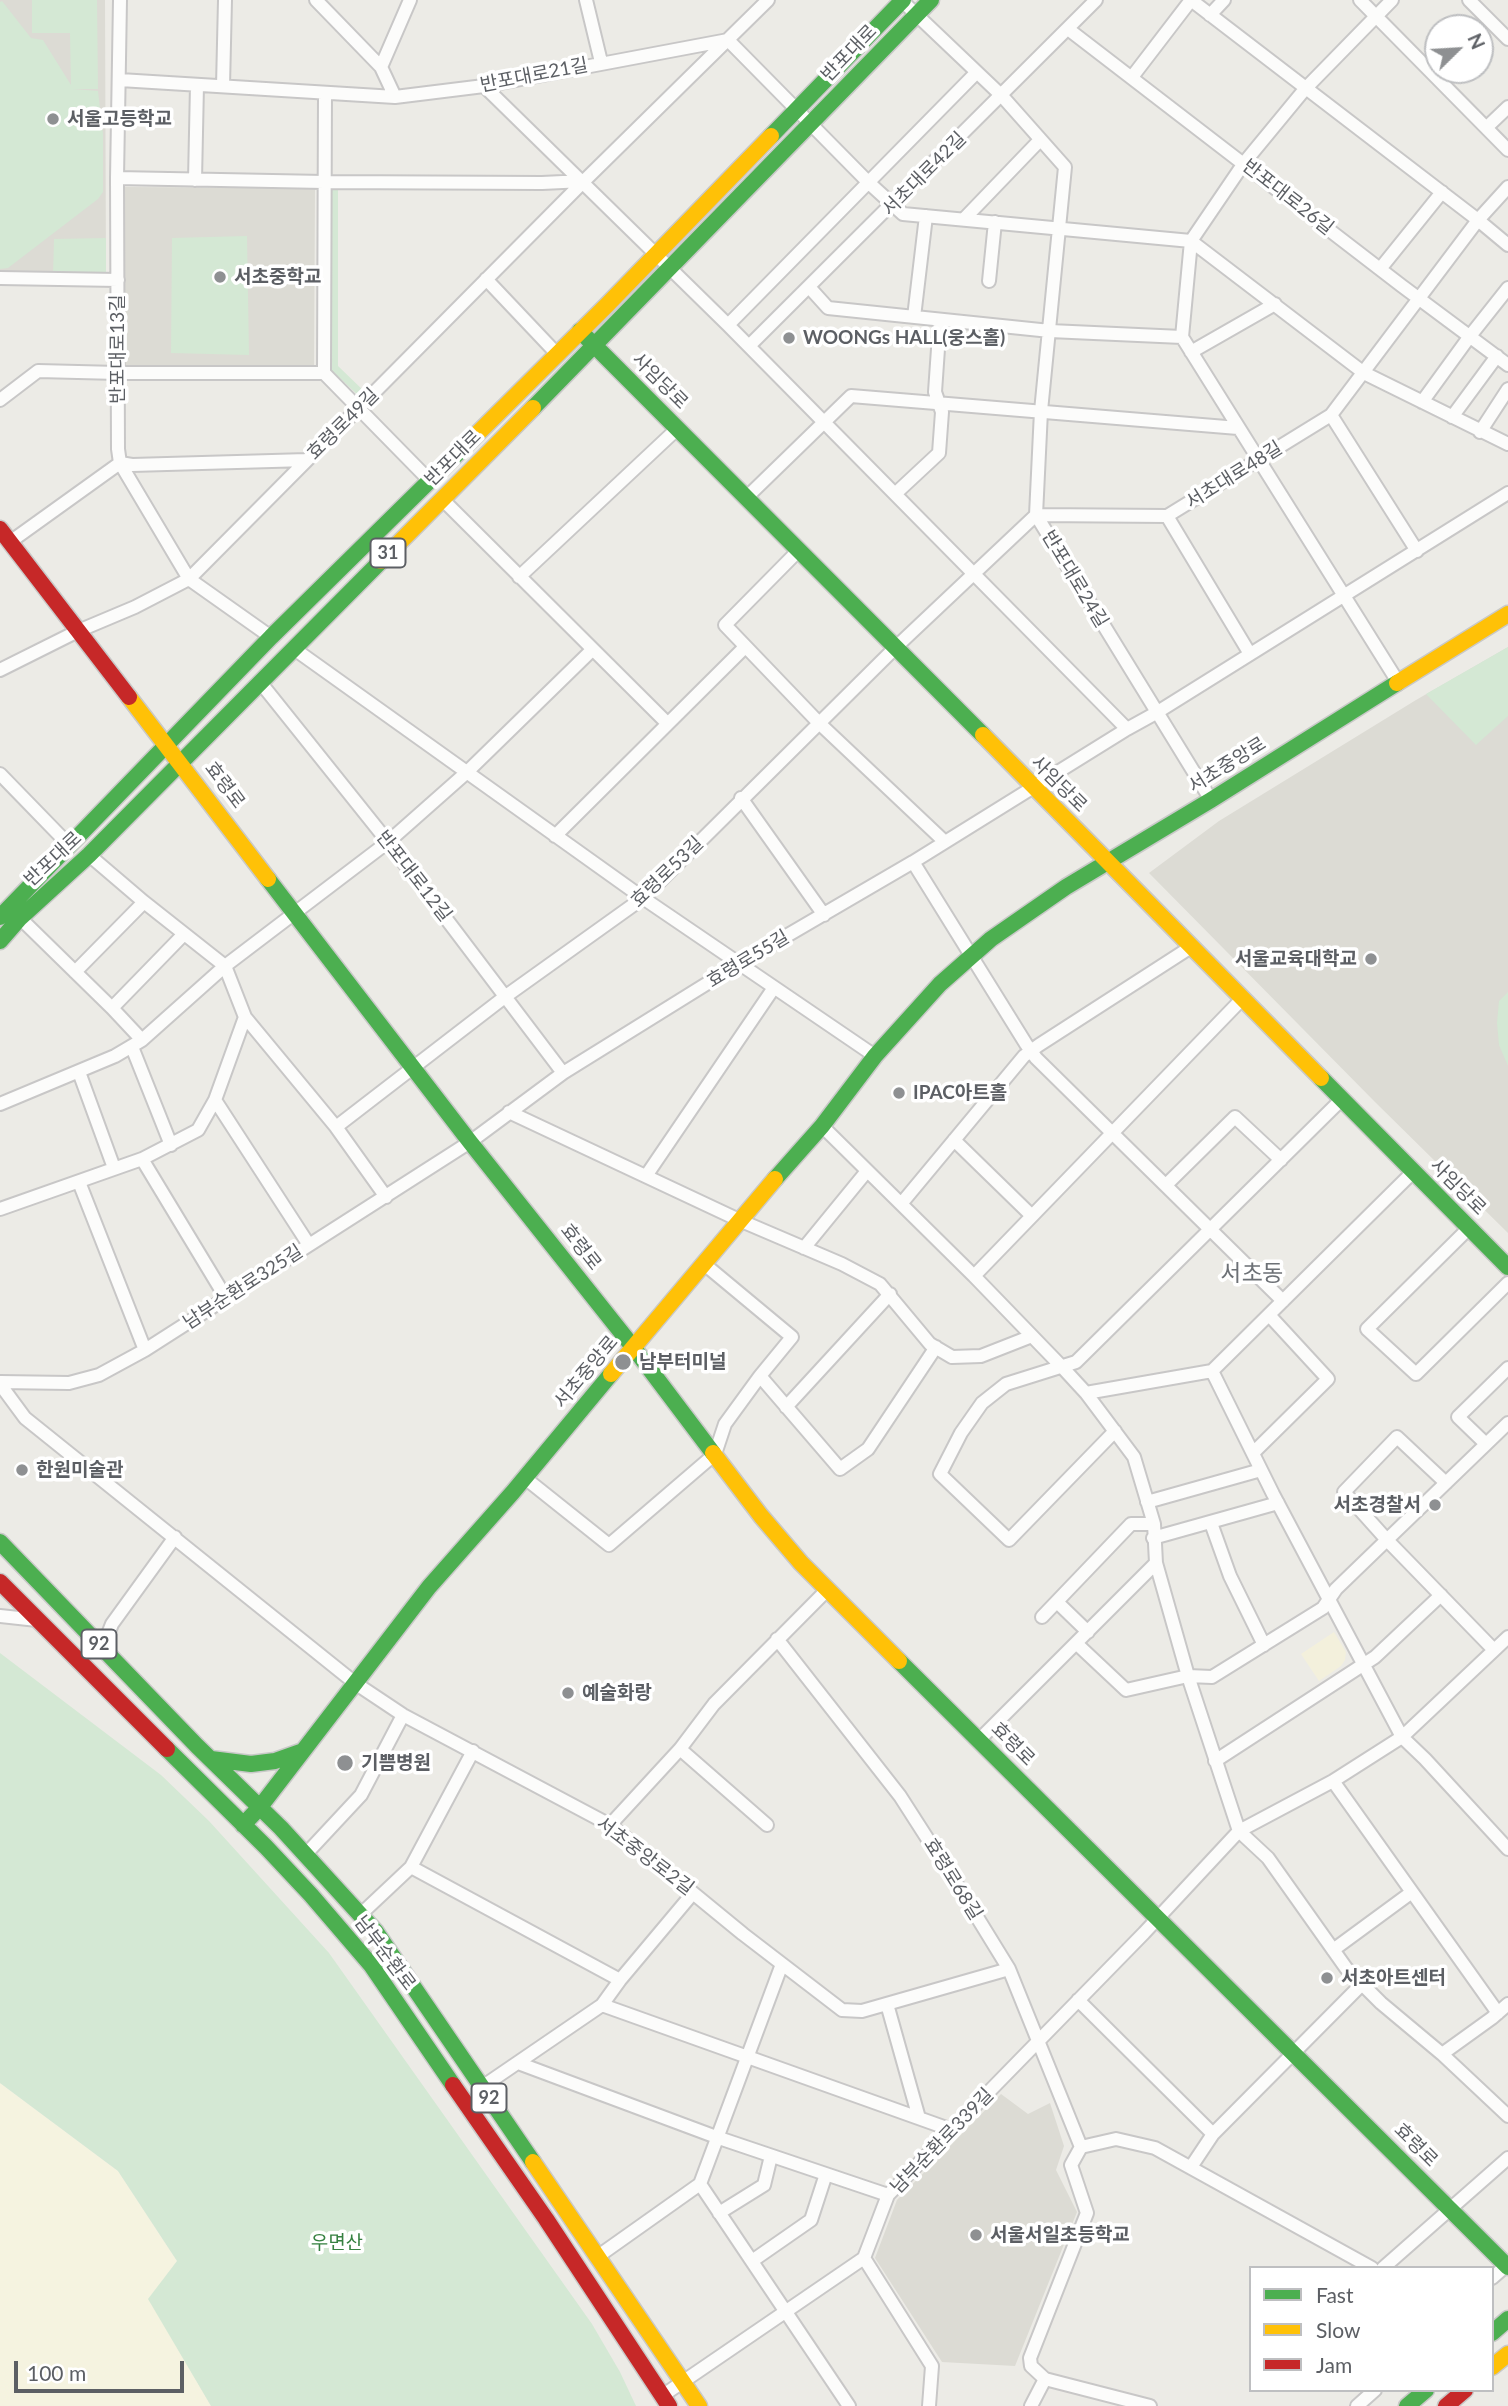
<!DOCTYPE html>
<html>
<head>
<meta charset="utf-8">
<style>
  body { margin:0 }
  #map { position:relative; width:1508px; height:2406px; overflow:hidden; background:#ecebe6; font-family:Lato,sans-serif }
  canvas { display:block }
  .legend { position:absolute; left:1249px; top:2266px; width:245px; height:126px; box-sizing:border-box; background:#fff; border:2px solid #bebfc1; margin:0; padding:9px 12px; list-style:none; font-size:21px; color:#5c5f64 }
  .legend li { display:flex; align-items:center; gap:14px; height:35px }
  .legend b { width:35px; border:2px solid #bebfc1 }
  .north { position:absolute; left:1424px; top:14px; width:70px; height:70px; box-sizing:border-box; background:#fff; border:2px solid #bebfc1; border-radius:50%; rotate:66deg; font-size:19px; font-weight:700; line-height:28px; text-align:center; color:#5c5f64 }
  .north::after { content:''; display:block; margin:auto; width:24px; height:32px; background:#8e9092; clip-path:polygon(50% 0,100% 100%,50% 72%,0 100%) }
  .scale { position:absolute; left:14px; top:2361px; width:170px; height:32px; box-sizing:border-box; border:4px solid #5c5f64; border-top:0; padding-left:9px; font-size:21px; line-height:24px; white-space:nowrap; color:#5c5f64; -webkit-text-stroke:5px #fff; paint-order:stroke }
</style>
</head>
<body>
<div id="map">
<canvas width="1508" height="2406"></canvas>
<ul class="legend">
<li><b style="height:9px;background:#4caf50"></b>Fast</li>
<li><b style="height:9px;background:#ffc107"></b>Slow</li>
<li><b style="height:9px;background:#c62828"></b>Jam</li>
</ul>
<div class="north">N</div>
<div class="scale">100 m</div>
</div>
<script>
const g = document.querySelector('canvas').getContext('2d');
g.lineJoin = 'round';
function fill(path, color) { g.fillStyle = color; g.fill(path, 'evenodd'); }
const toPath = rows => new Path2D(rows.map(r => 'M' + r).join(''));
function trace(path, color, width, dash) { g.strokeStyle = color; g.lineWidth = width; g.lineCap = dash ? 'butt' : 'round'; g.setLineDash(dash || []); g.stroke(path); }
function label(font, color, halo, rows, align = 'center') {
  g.font = font + ' Lato,"Noto Sans KR",sans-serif'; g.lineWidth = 7; g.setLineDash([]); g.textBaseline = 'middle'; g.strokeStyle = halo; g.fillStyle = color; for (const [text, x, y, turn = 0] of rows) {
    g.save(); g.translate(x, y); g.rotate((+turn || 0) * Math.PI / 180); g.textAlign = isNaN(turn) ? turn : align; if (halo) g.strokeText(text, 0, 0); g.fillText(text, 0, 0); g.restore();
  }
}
const commercial = toPath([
  [0,2083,118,2171,177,2261,149,2299,211,2406,0,2406]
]);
const education = toPath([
  [0,0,105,0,106,276,0,274],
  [125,187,315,188,314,368,124,366],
  [1508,647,1508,1233,1375,1102,1149,873,1219,821,1416,700],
  [1001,2094,1028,2114,1050,2103,1064,2146,1056,2170,1077,2212,1015,2366,942,2362,875,2258,897,2200]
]);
const green = toPath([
  [32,0,97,0,98,89,73,89,98,91,103,134,103,192,98,199,8,268,0,269,0,2,2,1,31,38,43,40,71,85,70,33,32,33],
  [329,187,338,187,338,366,365,392,360,397,329,368],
  [247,236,249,355,171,353,172,238],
  [106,238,106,276,53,275,54,239],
  [1508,647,1508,716,1476,745,1426,694],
  [1508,992,1508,1066,1499,1045,1497,1023,1499,1001],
  [0,1653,161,1775,209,1821,329,1953,592,2324,620,2372,636,2406,211,2406,148,2299,177,2261,118,2171,0,2083]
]);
const sand = toPath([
  [1334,1632,1346,1652,1345,1660,1341,1666,1319,1681,1301,1654]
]);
const street = toPath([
  [120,0,117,178,118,449,120,463,189,579,271,637],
  [316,0,381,67,395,97],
  [586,0,601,62],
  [901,0,1002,96,1065,167,1041,411,1036,515,1211,800],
  [1191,0,1478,220,1508,245],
  [1360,0,1508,150],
  [1392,0,1305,89,1244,163,1191,241,1182,337,1398,682],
  [1469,0,1508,39],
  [1210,15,1224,0],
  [1068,29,1402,286,1508,365],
  [381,67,410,0],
  [1132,77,1191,0],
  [120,80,395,97,484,86,728,40,869,183,903,214,1191,241,1364,373,1508,444],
  [223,86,225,0],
  [484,86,728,325,1127,729],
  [325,93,324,373,429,480],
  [1487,127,1508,107],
  [117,178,324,182,542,183,584,181],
  [195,180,197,85],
  [964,219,1040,140],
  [1380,269,1442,192],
  [0,278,118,280],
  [486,279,557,354],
  [989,281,995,222],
  [809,287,828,308,1050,331,1182,337],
  [914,317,926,216],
  [728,325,976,73],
  [749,346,1096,0],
  [1191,352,1275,304],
  [0,400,38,371,118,373,324,373],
  [1422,402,1470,336,1508,288],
  [1331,415,1417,551],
  [1452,417,1497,356],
  [1480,432,1508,389],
  [895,494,939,453,942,412,935,392,940,320],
  [747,497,851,396,1238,428],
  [442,499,667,723],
  [1167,516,1250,654],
  [10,542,120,463,132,465,307,460],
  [799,550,725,625,819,723,945,842],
  [519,577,678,428],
  [293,648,643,898,875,1056],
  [0,670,78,631,135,607,189,579,584,181,768,0],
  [260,682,388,842,563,1073],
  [0,774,70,846],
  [741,798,824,915],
  [555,836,745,647],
  [89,855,144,902,225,966,245,1017,336,1127,386,1197],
  [913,862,1026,1044,1036,1058,1283,1301],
  [20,918,112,1008,142,1040],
  [75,972,144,902],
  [112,1008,184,934],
  [132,1047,171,1145],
  [79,1072,114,1168],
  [215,1100,309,1245],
  [0,1104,115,1056,142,1040,225,966,388,842,466,773,592,650],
  [509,1112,739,1220,842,1264,880,1284,930,1344,952,1357,981,1356,1032,1336],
  [822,1126,974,1276,1063,1368,1086,1393,1134,1457,1154,1524,1156,1563,1188,1676,1239,1831,1268,1858,1346,1968,1381,2003,1442,2054,1508,2116],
  [336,1127,506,996,643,898,895,648,1036,515,1167,516,1331,415,1478,220,1508,187],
  [954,1140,1032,1216],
  [142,1159,226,1298],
  [646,1176,773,989],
  [79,1182,145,1350],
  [1166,1185,1235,1117,1281,1160],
  [901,1204,1024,1056,1039,1045,1191,947],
  [0,1209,142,1159,198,1130,215,1100,245,1017],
  [1469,1228,1367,1329,1416,1374,1508,1283],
  [804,1248,867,1171],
  [974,1276,1242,999],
  [1212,1371,1273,1494,1402,1737,1425,1759,1508,1849],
  [1212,1371,1413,1172],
  [760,1376,840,1469,868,1449,936,1347],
  [0,1382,69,1383,99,1375,145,1350,470,1142,563,1073,740,963,913,862,1127,729,1156,713,1508,493],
  [0,1384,25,1418,355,1683,403,1715,610,1825,743,1934,842,2010,862,2011,1009,1969],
  [1086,1393,1212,1371],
  [786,1407,890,1294],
  [1115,1431,1009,1540,940,1474,961,1433,982,1403,1006,1384,1076,1362,1342,1099],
  [1486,1444,1458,1417,1508,1368],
  [1253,1453,1328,1379,1269,1315],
  [525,1478,609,1545,715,1454,725,1424,760,1376,792,1337,703,1263],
  [1446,1483,1397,1437,1344,1492,1387,1540,1494,1650],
  [1147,1502,1261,1470],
  [1211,1523,1230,1576,1264,1645],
  [1153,1538,1278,1503],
  [1057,1602,1088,1632],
  [0,1616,37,1620],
  [1042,1617,1131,1524,1154,1524],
  [777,1639,900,1796,961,1891,1009,1969,1081,2147,1116,2139,1155,2148,1372,2268],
  [1077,1644,1126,1690,1188,1676,1212,1677,1323,1608,1336,1589,1508,1423],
  [103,1647,112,1624,175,1537],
  [979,1740,1156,1563],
  [680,1749,767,1825],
  [1215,1761,1375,1657,1441,1595],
  [1333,1781,1498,2013],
  [610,1825,680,1749,714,1704,828,1589],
  [306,1854,361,1795,403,1715],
  [411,1867,620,1980],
  [361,1914,411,1867,473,1751],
  [1333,1950,1412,1892],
  [1078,2000,1213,2134],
  [887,2004,919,2118],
  [602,2005,952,2130],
  [1442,2054,1492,2018,1508,2004],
  [518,2063,719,2138,888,2195],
  [482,2087,602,2005,620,1980,693,1893],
  [1081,2147,1071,2165,1087,2213,1030,2358,1031,2366,1045,2379,1150,2406],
  [1191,2167,1213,2134,1362,1984],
  [700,2184,849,2406],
  [719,2213,764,2185,771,2156],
  [597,2257,700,2184,782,1964],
  [864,2258,932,2366,929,2406],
  [752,2261,811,2220,826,2174],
  [1383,2268,1508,2158],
  [1492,2278,1508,2264],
  [662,2396,864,2258,888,2195,1144,1933,1239,1831,1333,1781,1402,1737,1508,1637],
  [1031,2406,1045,2379],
  [1357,2406,1375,2390]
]);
const fast = toPath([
  [771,136,903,0],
  [580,331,983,735],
  [533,408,931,0],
  [268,879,470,1142,633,1347,713,1453],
  [0,917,271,637,472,439],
  [0,939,4,936],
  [0,941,20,918,89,855,381,561],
  [1321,1078,1508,1267],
  [775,1179,822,1126,875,1056,940,984,991,939,1066,887,1211,800,1397,683],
  [0,1542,197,1746,281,1828,376,1932,533,2162],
  [899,1661,1508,2267],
  [167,1749,266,1847,311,1895,371,1965,453,2085],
  [211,1759,251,1764,275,1761,303,1751],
  [243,1825,260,1807,429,1587,513,1492,611,1374],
  [1492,2333,1508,2319],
  [1407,2406,1426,2390]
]);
const slow = toPath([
  [472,439,607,305,771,136],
  [381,561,533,408],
  [1397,683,1508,614],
  [129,697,268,879],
  [983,735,1321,1078],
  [611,1374,775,1179],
  [713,1453,761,1516,801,1563,899,1661],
  [533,2162,699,2406],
  [1492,2367,1508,2354]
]);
const jam = toPath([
  [0,529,129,697],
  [0,1582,167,1749],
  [453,2085,546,2219,669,2406],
  [1446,2406,1465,2390]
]);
const markers = [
  [53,119,7,"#8e9092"],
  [220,277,7,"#8e9092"],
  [789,338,7,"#8e9092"],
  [1371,959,7,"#8e9092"],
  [899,1093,7,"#8e9092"],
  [623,1362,9,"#8e9092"],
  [22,1470,7,"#8e9092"],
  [1435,1505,7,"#8e9092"],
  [568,1693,7,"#8e9092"],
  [345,1763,9,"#8e9092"],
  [1327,1978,7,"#8e9092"],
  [976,2235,7,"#8e9092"]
];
const shields = [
  [388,553,35],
  [99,1644,35],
  [489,2098,35]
];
const shieldNames = [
  ["31",388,553],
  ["92",99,1644],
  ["92",489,2098]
];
const streetNames = [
  ["반포대로",849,53,-46],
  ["반포대로21길",534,75,-11],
  ["서초대로42길",924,174,-45],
  ["반포대로26길",1288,197,38],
  ["반포대로13길",118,349,-90],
  ["사임당로",660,381,45],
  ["효령로49길",343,424,-45],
  ["반포대로",453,458,-45],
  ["서초대로48길",1234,475,-32],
  ["반포대로24길",1075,579,59],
  ["서초중앙로",1227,765,-32],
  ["사임당로",1059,784,45],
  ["효령로",225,785,53],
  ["반포대로",53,859,-43],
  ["효령로53길",667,872,-44],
  ["반포대로12길",414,876,52],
  ["효령로55길",748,959,-31],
  ["사임당로",1458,1187,45],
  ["효령로",581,1247,52],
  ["남부순환로325길",243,1287,-33],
  ["서초중앙로",586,1372,-50],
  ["효령로",1013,1744,45],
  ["서초중앙로2길",645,1856,37],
  ["효령로68길",953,1879,58],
  ["남부순환로",385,1953,53],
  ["남부순환로339길",942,2141,-46],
  ["효령로",1416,2145,45]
];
const poiNames = [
  ["서울고등학교",67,119],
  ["서초중학교",234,277],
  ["WOONGs HALL(웅스홀)",803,338],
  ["서울교육대학교",1357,959,"right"],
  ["IPAC아트홀",913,1093],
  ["남부터미널",639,1362],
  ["한원미술관",36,1470],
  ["서초경찰서",1421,1505,"right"],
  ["예술화랑",582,1693],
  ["기쁨병원",361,1763],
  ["서초아트센터",1341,1978],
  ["서울서일초등학교",990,2235]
];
const parkNames = [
  ["우면산",337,2243]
];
const quarterNames = [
  ["서초동",1252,1274]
];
fill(commercial, '#f5f3e0');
fill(education, '#dcdbd4');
fill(green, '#d4e8d4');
fill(sand, '#f3f0dc');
trace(street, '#c8c7c7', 16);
trace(fast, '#c9c9c8', 19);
trace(slow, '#c9c9c8', 19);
trace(jam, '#c9c9c8', 19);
trace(street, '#fcfcfb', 12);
trace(fast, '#4caf50', 16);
trace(slow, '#ffc107', 16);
trace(jam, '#c62828', 16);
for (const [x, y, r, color] of markers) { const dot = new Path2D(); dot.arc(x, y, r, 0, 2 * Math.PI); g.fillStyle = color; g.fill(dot); trace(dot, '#fff', 2.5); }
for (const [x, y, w] of shields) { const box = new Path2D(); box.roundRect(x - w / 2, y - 14.5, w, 29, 5); g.fillStyle = '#fff'; g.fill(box); trace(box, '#5c5f64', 2); }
label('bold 18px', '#5c5f64', null, shieldNames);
label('19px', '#5c5f64', '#fff', streetNames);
label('bold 19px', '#5c5f64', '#fff', poiNames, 'left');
label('19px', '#368141', '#fff', parkNames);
label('23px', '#6d7176', '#fff', quarterNames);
</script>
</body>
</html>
